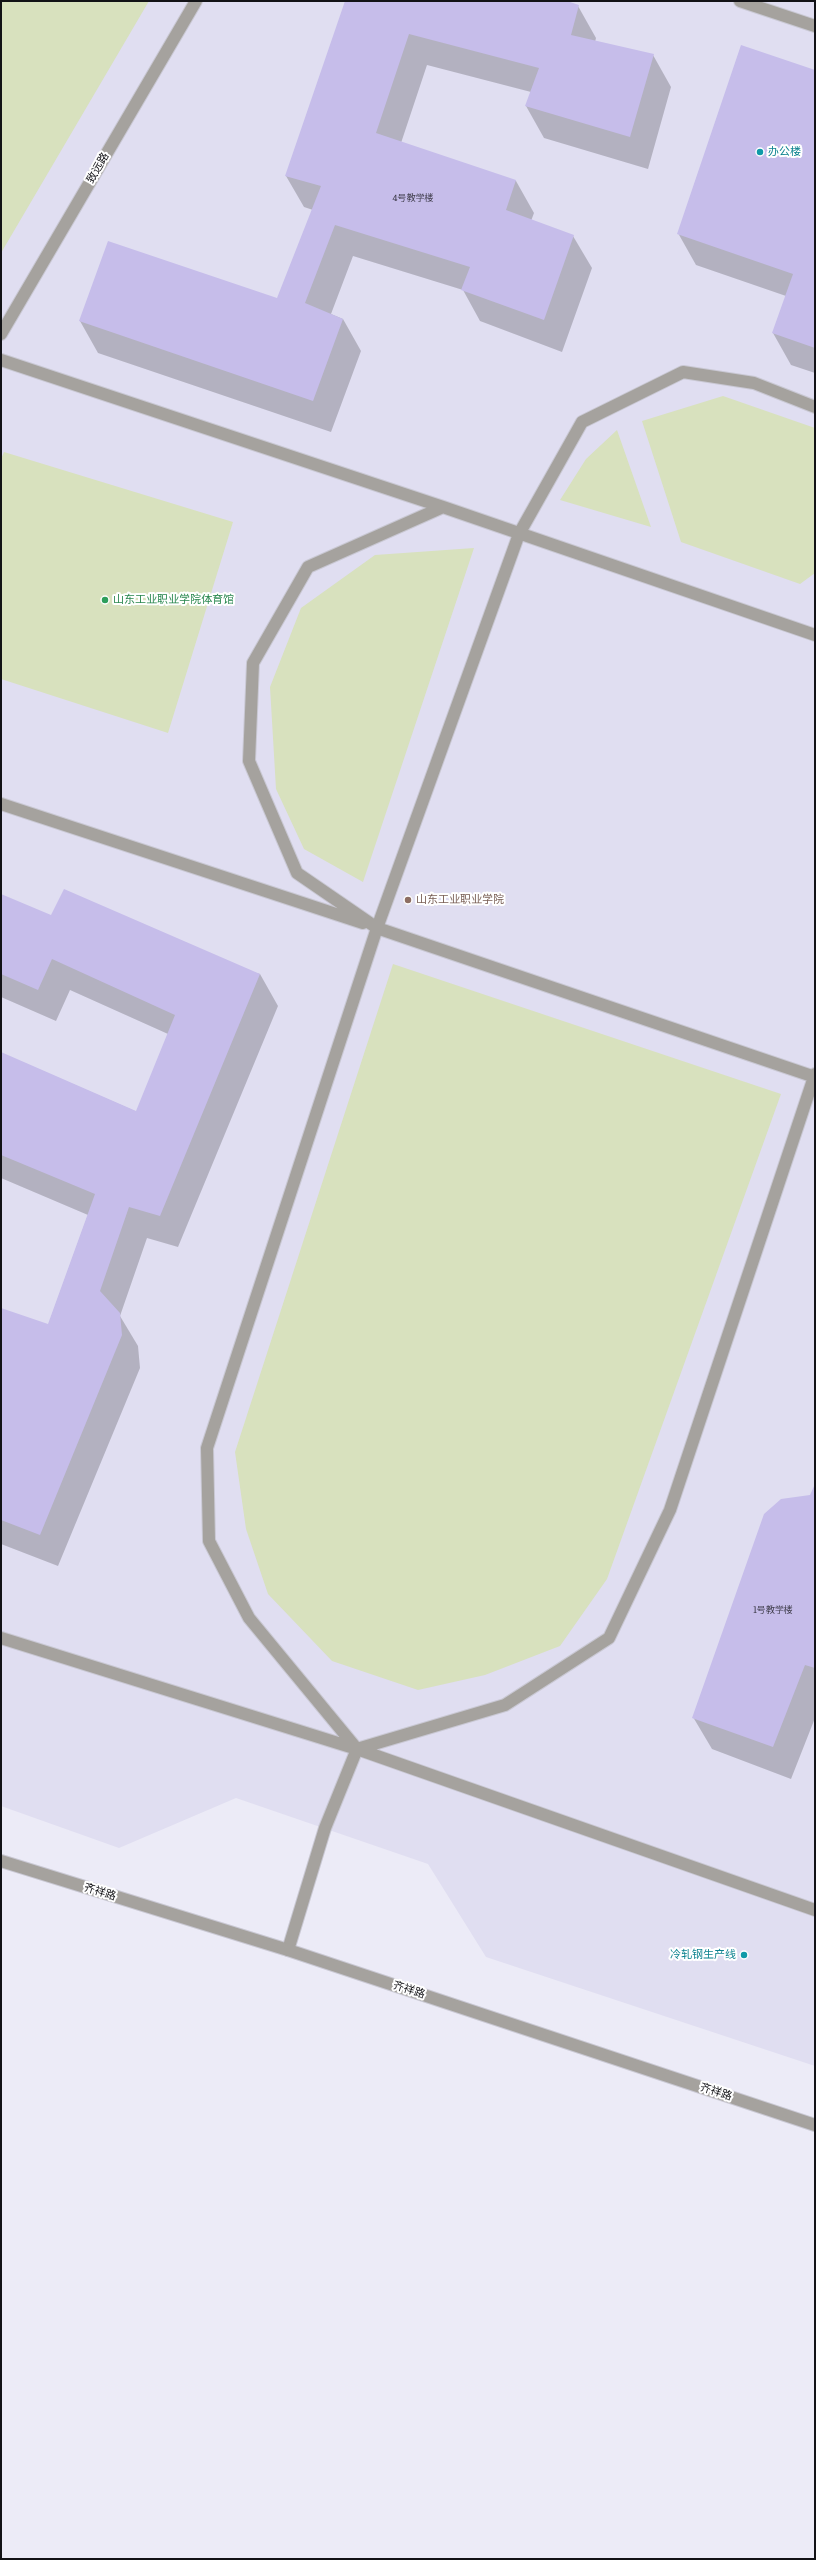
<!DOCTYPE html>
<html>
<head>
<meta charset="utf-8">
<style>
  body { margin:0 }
  #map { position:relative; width:816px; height:2560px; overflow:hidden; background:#ecebf7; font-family:Literata,serif }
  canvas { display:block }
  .frame { position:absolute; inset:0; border:2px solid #121216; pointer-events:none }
</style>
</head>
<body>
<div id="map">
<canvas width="816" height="2560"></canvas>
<div class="frame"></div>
</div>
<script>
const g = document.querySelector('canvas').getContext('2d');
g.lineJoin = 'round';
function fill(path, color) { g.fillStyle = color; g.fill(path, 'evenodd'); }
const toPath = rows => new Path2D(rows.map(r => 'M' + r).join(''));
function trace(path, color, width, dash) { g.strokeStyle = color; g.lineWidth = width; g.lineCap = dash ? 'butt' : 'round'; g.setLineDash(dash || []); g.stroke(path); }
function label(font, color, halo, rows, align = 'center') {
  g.font = font + ' Literata,"Noto Sans SC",serif'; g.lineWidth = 4; g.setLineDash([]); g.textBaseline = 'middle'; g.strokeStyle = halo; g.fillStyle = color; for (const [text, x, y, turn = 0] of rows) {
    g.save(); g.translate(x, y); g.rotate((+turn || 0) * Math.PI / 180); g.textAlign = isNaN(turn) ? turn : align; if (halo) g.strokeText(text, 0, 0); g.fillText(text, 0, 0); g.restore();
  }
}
const built = toPath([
  [1,1,815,1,815,2066,486,1957,428,1864,236,1798,119,1848,1,1806]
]);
const green = toPath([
  [1,1,149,1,1,253],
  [723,396,815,428,815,573,800,584,681,542,642,421],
  [617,430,651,527,560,500,586,459],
  [4,452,233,522,168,733,1,679,1,459],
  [474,548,363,882,304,849,276,789,270,687,301,608,375,555],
  [393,964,781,1094,607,1579,560,1646,485,1675,418,1690,332,1661,268,1594,246,1529,235,1452]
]);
const shadow = toPath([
  [346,1,563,1,578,6,596,38,595,42,653,55,671,87,648,169,544,138,526,106,531,92,427,65,401,143,516,181,534,213,531,221,573,236,592,268,562,352,480,321,463,290,353,256,331,314,343,319,361,351,331,432,98,353,80,321,278,299,313,210,304,207,286,176],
  [815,71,815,373,791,365,773,333,786,296,696,265,678,233],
  [1,895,51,916,260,974,278,1006,178,1247,147,1238,120,1316,138,1346,140,1368,58,1566,1,1544,1,1309,48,1326,88,1215,1,1178,1,1053,137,1112,168,1034,70,990,56,1021,1,997],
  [815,1487,815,1718,791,1779,712,1749,693,1717]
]);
const building = toPath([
  [345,1,567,1,579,5,571,35,654,54,630,137,525,106,539,68,409,34,376,133,516,180,506,210,574,235,544,320,461,290,470,267,335,225,305,303,343,319,313,401,79,321,108,241,277,298,321,186,285,176],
  [741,45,815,70,815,348,772,333,793,274,677,234],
  [64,889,260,974,160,1216,129,1207,100,1291,120,1313,122,1335,40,1535,1,1520,1,1308,48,1324,95,1194,1,1155,1,1052,136,1111,175,1015,52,959,38,990,1,974,1,894,51,915],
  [815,1484,815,1668,805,1665,773,1747,692,1718,764,1514,781,1499,810,1495]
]);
const service = toPath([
  [740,1,815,26],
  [1,334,196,1],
  [1,360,443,507,815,635],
  [443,507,308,567,253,663,249,761,297,873,377,928,815,1077],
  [1,804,363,923],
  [1,1638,357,1749,815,1910],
  [357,1749,249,1618,209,1541,207,1448,377,928,519,534,582,422,683,372,754,383,815,407],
  [357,1749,505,1705,609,1638,670,1510,815,1074],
  [288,1950,325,1828,357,1749]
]);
const tertiary = toPath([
  [1,1861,288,1950,815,2125]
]);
const markers = [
  [760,152,4,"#0f9aa8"],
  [105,600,4,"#2e9e5b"],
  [408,900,4,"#8d6e63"],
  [744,1955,4,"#0f9aa8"]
];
const numberNames = [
  ["4号教学楼",413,198],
  ["1号教学楼",773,1610]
];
const cultureNames = [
  ["办公楼",768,152],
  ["冷轧钢生产线",736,1955,"right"]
];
const streetNames = [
  ["致远路",98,168,-60],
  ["齐祥路",100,1892,17],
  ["齐祥路",409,1990,18],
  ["齐祥路",716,2092,18]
];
const leisureNames = [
  ["山东工业职业学院体育馆",113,600]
];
const educationNames = [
  ["山东工业职业学院",416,900]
];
fill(built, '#e0def1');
fill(green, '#d8e1be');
fill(shadow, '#0003');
fill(building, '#c6bdea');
trace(service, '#c9c8d3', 14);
trace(tertiary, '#c9c8d3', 14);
trace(service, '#a5a29e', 12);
trace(tertiary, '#a5a29e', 12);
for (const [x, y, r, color] of markers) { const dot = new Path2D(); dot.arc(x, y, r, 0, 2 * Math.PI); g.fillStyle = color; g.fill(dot); trace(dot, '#fff', 1.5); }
label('9px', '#3f3d4b', null, numberNames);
label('11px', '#0d838f', '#fff', cultureNames, 'left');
label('11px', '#121216', '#fff', streetNames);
label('11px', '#27864d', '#fff', leisureNames, 'left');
label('11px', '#785e54', '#fff', educationNames, 'left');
</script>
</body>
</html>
